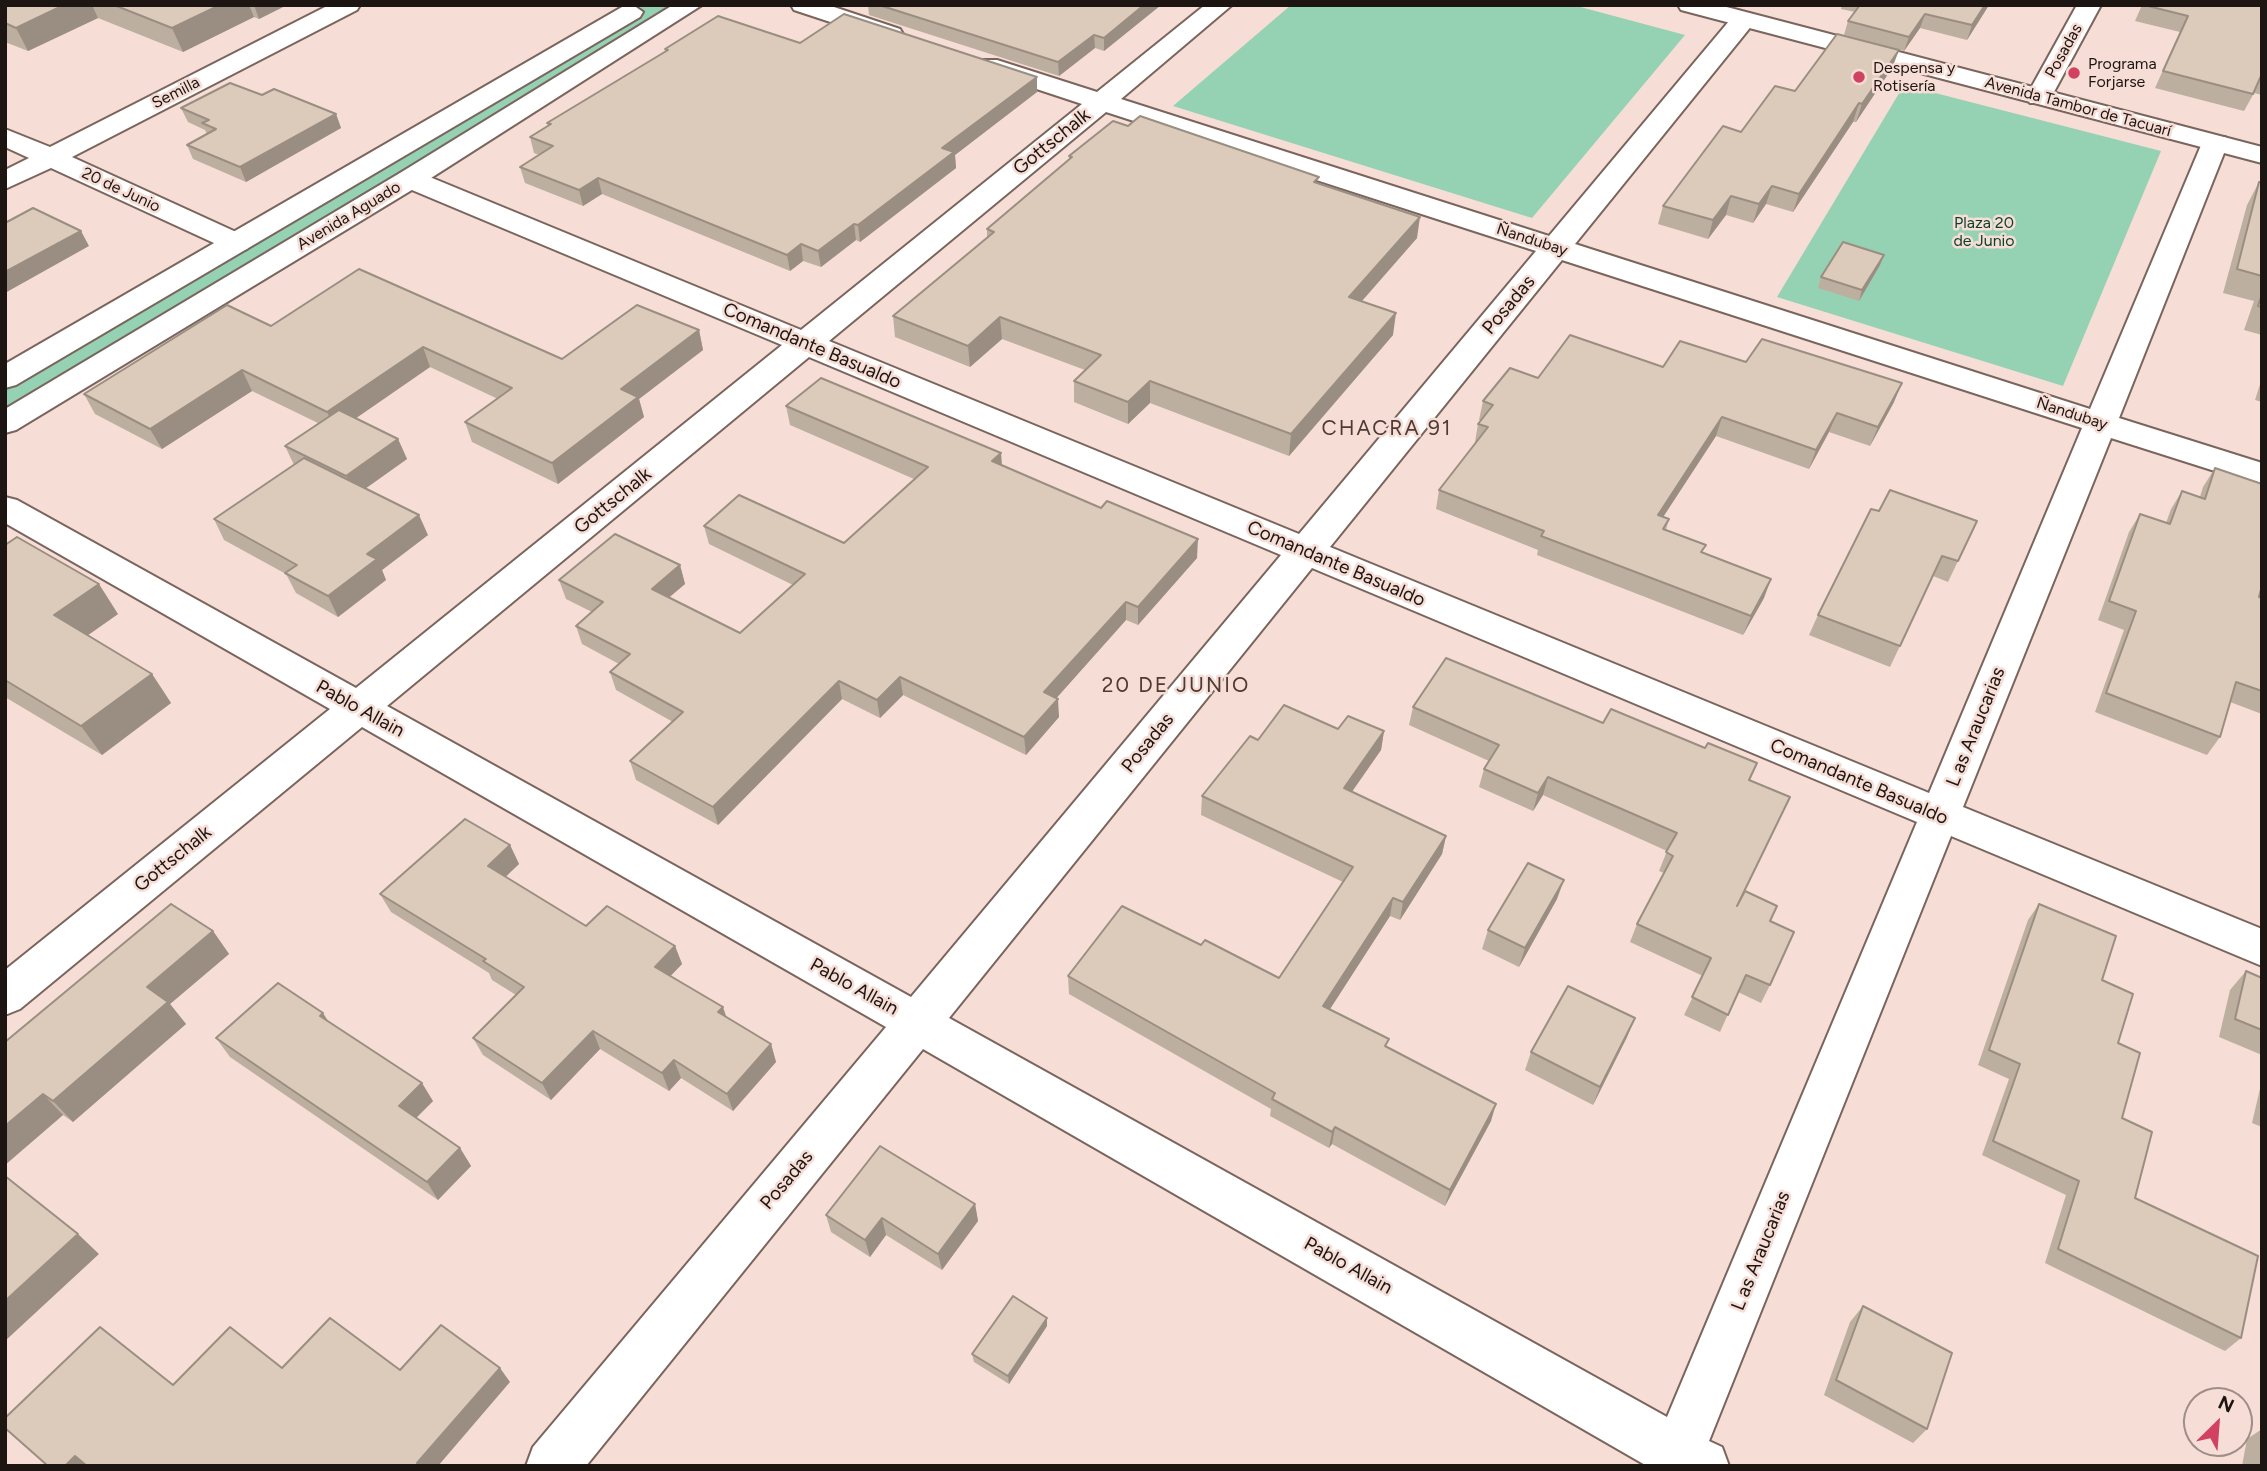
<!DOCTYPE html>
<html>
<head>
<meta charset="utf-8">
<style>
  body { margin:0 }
  #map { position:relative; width:2267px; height:1471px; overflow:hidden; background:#f6ddd5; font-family:Figtree,sans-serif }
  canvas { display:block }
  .frame { position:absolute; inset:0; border:7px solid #1d1512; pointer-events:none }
  .north { position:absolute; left:2183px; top:1387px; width:70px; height:70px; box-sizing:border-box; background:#f6ddd5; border:2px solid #9f8d87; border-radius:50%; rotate:25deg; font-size:19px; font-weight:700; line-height:28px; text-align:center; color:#1d1512 }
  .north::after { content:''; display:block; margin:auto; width:24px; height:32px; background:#d14262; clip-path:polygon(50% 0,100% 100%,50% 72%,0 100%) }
</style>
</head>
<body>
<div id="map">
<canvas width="2267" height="1471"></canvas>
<div class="frame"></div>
<div class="north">N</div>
</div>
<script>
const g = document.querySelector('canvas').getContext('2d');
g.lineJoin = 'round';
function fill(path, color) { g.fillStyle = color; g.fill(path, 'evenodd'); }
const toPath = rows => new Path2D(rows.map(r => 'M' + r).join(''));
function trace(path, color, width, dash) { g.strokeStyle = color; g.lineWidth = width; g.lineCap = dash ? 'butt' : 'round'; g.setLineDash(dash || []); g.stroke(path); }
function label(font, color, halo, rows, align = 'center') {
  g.font = font + ' Figtree,sans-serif'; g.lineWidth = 5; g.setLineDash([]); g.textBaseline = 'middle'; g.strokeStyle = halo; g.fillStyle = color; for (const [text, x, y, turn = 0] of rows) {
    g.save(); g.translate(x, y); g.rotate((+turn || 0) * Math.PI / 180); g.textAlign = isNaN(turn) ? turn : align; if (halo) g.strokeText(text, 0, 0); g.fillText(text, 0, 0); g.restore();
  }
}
const green = toPath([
  [645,5,688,5,5,414,5,381],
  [1291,5,1573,5,1685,35,1532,218,1173,106],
  [1904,85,2161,151,2063,386,1777,297]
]);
const minor = toPath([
  [329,5,360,5,357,10,72,157,247,237,251,243,247,249,237,252,227,249,51,168,5,189,5,170,29,158,5,147,5,129,50,147,329,5],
  [791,5,828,5,900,29,903,34,900,39,891,41,882,39,794,10,791,5],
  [1205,5,1232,5,1121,99,1549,236,1735,14,1753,14,1756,19,1753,24,1575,244,2090,409,2202,143,2205,137,2225,137,2228,143,2119,418,2262,463,2262,486,2111,438,1963,807,2262,929,2262,966,1951,836,1709,1441,1722,1447,1729,1466,1647,1466,923,1049,586,1466,526,1466,533,1447,886,1027,362,727,20,1009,5,1015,5,970,330,709,5,523,5,497,17,500,356,688,782,345,400,185,396,179,400,173,420,173,801,330,1082,104,979,70,975,65,979,60,997,60,1097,92,1205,5],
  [1106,112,1536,251,1299,534,829,341,1106,112],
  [1562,260,2082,428,1929,793,1330,547,1562,260],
  [809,357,1281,555,911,997,387,706,809,357],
  [1312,568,1917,822,1667,1417,949,1018,1312,568],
  [2077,5,2101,5,2048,103,2030,103,2026,97,2077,5]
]);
const major = toPath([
  [633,5,643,12,640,17,16,385,5,388,5,364,622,7,633,5],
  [673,5,702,5,420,185,16,430,5,433,5,409,400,173,673,5],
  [1678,5,1719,5,2262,147,2262,163,1681,10,1678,5]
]);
const wall = toPath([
  [5,5,287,5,259,19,254,17,183,52,98,18,28,51,5,42],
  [868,5,1161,5,1104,51,1095,48,1059,76,869,15],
  [1842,5,1989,5,1967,40,1920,28,1904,51,1844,35,1848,21,1855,12,1841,9],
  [2142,5,2262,5,2262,95,2254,93,2244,111,2155,88,2180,32,2135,21],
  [800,43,1037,92,955,155,956,168,860,242,856,240,821,267,803,261,790,271,602,194,583,206,525,183,520,167,539,155,534,153,530,137,548,126,547,123,665,52,665,49],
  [1899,50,1892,68,1856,122,1853,122,1793,212,1766,204,1753,223,1726,215,1708,239,1658,224,1663,206,1741,132,1795,91],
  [262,95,336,114,341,128,246,182,193,159,187,145,207,134,205,130,188,122,181,108],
  [1069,156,1318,184,1417,238,1362,301,1393,335,1289,456,1150,403,1128,424,1074,402,1074,381,1085,370,1002,339,970,367,895,337,893,316,987,238,987,229,1069,159],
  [2259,182,2262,182,2262,335,2244,330,2254,301,2223,293,2247,205],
  [1884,255,1880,265,1859,301,1818,288,1821,277],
  [271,326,562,359,699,330,703,350,639,399,644,417,558,484,472,442,465,422,498,399,430,367,356,418,398,439,407,459,366,488,428,535,382,570,386,580,338,617,296,593,286,574,224,540,214,519,294,465,285,446,318,423,252,391,162,449,95,414,84,394],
  [1746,362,1894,402,1870,446,1829,432,1809,469,1716,436,1663,517,1669,519,1666,530,1703,553,1764,598,1743,635,1537,555,1538,550,1436,509,1439,490,1476,443,1475,442,1478,424,1481,420,1479,420,1483,401,1538,378,1663,367],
  [2262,378,2262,402,2255,400],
  [786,406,1001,453,1002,465,1197,558,1138,625,1126,620,1056,698,1059,717,1026,755,903,695,880,718,842,699,718,825,636,780,630,761,673,722,616,690,610,672,619,664,582,644,576,626,592,612,566,599,559,580,680,565,685,584,669,597,740,633,793,585,709,544,704,526,844,543,914,479,790,425],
  [2215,468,2259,597,2262,598,2262,714,2230,702,2220,737,2207,755,2095,712,2124,630,2098,620,2129,532,2140,514,2166,523,2171,509,2182,491,2200,497,2203,487],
  [1871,509,1958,561,1948,582,1933,576,1890,667,1809,635,1818,615],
  [5,545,118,614,88,635,152,674,171,703,102,755,5,697],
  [1413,707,1603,723,1750,780,1742,896,1770,921,1770,985,1761,1003,1738,992,1720,1032,1684,1015,1703,976,1630,942,1637,924,1664,873,1659,871,1667,851,1543,795,1533,811,1479,787,1484,769,1489,761,1409,725],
  [1338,729,1384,731,1381,750,1352,792,1446,836,1442,854,1400,920,1390,916,1330,1009,1388,1047,1491,1121,1445,1206,1332,1144,1329,1148,1270,1116,1271,1109,1069,994,1068,976,1201,945,1279,978,1343,882,1201,815,1202,796,1258,740],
  [510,845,519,864,505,877,586,926,675,946,682,964,670,976,726,1017,771,1044,776,1062,733,1111,681,1078,669,1091,600,1049,551,1100,483,1055,473,1038,516,995,492,980,489,973,391,912,380,894],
  [1557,899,1519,967,1482,949,1488,930],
  [2039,904,2102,980,2118,1043,2122,1118,2135,1198,2241,1338,2225,1351,2045,1263,2066,1195,1982,1155,2009,1079,1978,1065,2028,920],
  [213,931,229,954,170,1004,186,1024,73,1122,63,1115,5,1165,5,1042],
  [2246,971,2262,978,2262,1055,2219,1037,2230,990],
  [329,1022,433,1101,416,1118,460,1148,471,1166,438,1200,230,1057,216,1038],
  [1627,1037,1593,1105,1525,1070,1531,1052],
  [2262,1080,2262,1127,2252,1123],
  [975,1204,978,1221,942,1270,886,1235,870,1257,831,1232,826,1215],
  [1863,1306,1927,1429,1913,1443,1824,1395,1850,1322],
  [1047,1318,1047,1326,1009,1384,974,1362,972,1354],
  [2262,1429,2262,1466,2242,1466,2247,1439]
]);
const shadedWall = toPath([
  [64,5,92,5,98,18,28,51,16,28],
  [220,5,249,5,254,17,183,52,172,28],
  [254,5,287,5,259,19],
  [1144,5,1161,5,1104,51,1104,38],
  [1985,5,1989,5,1967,40,1972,25],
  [1925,14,1920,28,1904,51,1909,37],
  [1094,35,1095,48,1059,76,1058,62],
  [1899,50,1892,68,1856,122,1862,104],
  [1037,77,1037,92,955,155,956,168,860,242,858,225,942,148],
  [1859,103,1853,122,1793,212,1799,194],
  [336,114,341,128,246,182,240,167],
  [598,178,602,194,583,206,579,190],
  [1772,186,1766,204,1753,223,1759,204],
  [1731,196,1726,215,1708,239,1713,220],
  [1420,217,1417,238,1347,318,1349,297],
  [854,224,856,240,821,267,818,251],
  [81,231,89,246,5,293,5,272],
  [801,244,803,261,790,271,787,255],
  [1884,255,1880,265,1859,301,1862,290],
  [1396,313,1393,335,1289,456,1291,434],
  [1000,317,1002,339,970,367,968,346],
  [699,330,703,350,639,399,644,417,558,484,552,463,621,389],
  [423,347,430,367,336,432,327,412],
  [242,370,252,391,162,449,150,429],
  [1150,381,1150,403,1128,424,1128,402],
  [1902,383,1894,402,1870,446,1878,427],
  [1837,413,1829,432,1809,469,1816,450],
  [1722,417,1716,436,1652,534,1658,515],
  [398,439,407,459,355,496,346,476],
  [1001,453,1002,471,992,461],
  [419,515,428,535,382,570,386,580,338,617,328,596,367,554],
  [1198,539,1197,558,1138,625,1138,607],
  [680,565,685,584,658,607,652,589],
  [1771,579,1764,598,1743,635,1751,616],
  [99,584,118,614,74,645,54,615],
  [1126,602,1126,620,1045,711,1044,692],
  [152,674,171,703,102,755,81,726],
  [900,677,903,695,880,718,877,700],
  [839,681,842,699,718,825,713,807],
  [1058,699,1059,717,1026,755,1024,737],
  [1384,731,1381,750,1341,807,1344,788],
  [1548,777,1543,795,1533,811,1538,793],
  [1446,836,1442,854,1400,920,1403,902],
  [510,845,519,864,497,885,488,866],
  [1564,880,1557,899,1519,967,1525,948],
  [1393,898,1390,916,1321,1023,1323,1006],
  [213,931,229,954,170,1004,186,1024,73,1122,53,1101,147,987],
  [675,946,682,964,662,985,655,967],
  [723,1007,729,1025,718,1012],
  [323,1013,335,1032,320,1016],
  [1635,1018,1627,1037,1593,1105,1600,1087],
  [593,1031,600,1049,551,1100,542,1083],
  [771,1044,776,1062,733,1111,727,1094],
  [674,1060,681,1078,669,1091,662,1073],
  [422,1083,433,1101,410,1124,399,1106],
  [43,1094,63,1115,5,1165,5,1126],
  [1496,1104,1491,1121,1445,1206,1450,1190],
  [1335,1127,1332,1144,1329,1148,1332,1132],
  [460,1148,471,1166,438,1200,427,1182],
  [975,1204,978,1221,942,1270,938,1254],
  [882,1218,886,1235,870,1257,865,1240],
  [78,1234,99,1254,5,1341,5,1301],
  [1047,1318,1047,1326,1009,1384,1008,1376],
  [500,1368,510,1382,438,1466,419,1466,417,1463],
  [75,1456,89,1466,65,1466]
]);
const building = toPath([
  [5,5,64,5,16,28,5,23,5,5],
  [114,5,220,5,172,28,114,5],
  [879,5,1144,5,1104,38,1094,35,1058,62,879,5],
  [1860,5,1985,5,1972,25,1925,14,1909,37,1848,21,1860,5],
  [2144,5,2262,5,2262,76,2261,76,2253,94,2163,71,2188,16,2144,5],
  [844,14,1037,77,942,148,954,152,858,225,854,224,818,251,801,244,787,255,598,178,579,190,520,167,553,146,530,137,551,124,547,123,668,50,665,49,718,16,800,43,844,14],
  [1837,34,1899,50,1862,104,1859,103,1799,194,1772,186,1759,204,1731,196,1713,220,1663,206,1723,126,1741,132,1775,86,1795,91,1837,34],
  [230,83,262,95,274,89,336,114,240,167,187,145,216,129,202,123,209,120,181,108,230,83],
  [1140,116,1319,177,1314,182,1420,217,1349,297,1396,313,1291,434,1150,381,1128,402,1074,381,1101,355,1000,317,968,346,893,316,994,232,987,229,1072,157,1069,156,1113,121,1128,126,1140,116],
  [2259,182,2262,182,2262,276,2237,269,2259,182],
  [33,208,81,231,5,272,5,223,33,208],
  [1843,242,1884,255,1862,290,1821,277,1843,242],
  [359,269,562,359,637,305,699,330,621,389,638,397,552,463,465,422,512,388,423,347,327,412,242,370,150,429,84,394,227,305,271,326,359,269],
  [2262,294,2262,307,2258,306,2262,294],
  [1570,335,1663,367,1680,341,1746,362,1762,339,1902,383,1878,427,1837,413,1816,450,1722,417,1658,515,1669,519,1663,529,1706,545,1701,552,1771,579,1751,616,1541,536,1544,531,1439,490,1488,427,1478,424,1493,405,1483,401,1510,368,1538,378,1570,335],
  [821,378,1001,453,992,461,1101,508,1107,501,1198,539,1138,607,1126,602,1044,692,1058,699,1024,737,900,677,877,700,839,681,713,807,630,761,683,712,610,672,630,654,576,626,603,602,559,580,615,534,680,565,652,589,740,633,805,574,704,526,739,495,844,543,928,467,786,406,821,378],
  [339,410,398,439,346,476,285,446,339,410],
  [304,458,419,515,367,554,377,559,328,596,285,573,297,565,214,519,304,458],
  [2215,468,2262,484,2262,586,2259,597,2262,598,2262,691,2236,682,2220,737,2106,693,2136,611,2109,601,2140,514,2170,524,2182,491,2205,499,2215,468],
  [1890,490,1977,521,1958,561,1942,556,1900,646,1818,615,1871,509,1879,511,1890,490],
  [17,537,99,584,54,615,152,674,81,726,5,680,5,545,17,537],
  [1446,658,1603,723,1611,709,1705,748,1708,743,1757,763,1749,780,1790,797,1737,906,1745,891,1777,906,1770,921,1794,932,1770,985,1746,975,1728,1015,1692,997,1711,958,1637,924,1673,856,1666,852,1677,833,1548,777,1538,793,1484,769,1499,745,1413,707,1446,658],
  [1284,705,1338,729,1348,716,1384,731,1344,788,1446,836,1403,902,1393,898,1323,1006,1389,1039,1385,1046,1496,1104,1450,1190,1335,1127,1332,1132,1272,1099,1275,1093,1068,976,1122,906,1201,945,1205,940,1279,978,1353,867,1202,796,1250,736,1258,740,1284,705],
  [465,819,510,845,488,866,586,926,607,906,675,946,655,967,723,1007,718,1012,771,1044,727,1094,674,1060,662,1073,593,1031,542,1083,473,1038,524,987,483,961,486,959,380,894,465,819],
  [1528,863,1564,880,1525,948,1488,930,1528,863],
  [171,904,213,931,147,987,168,1002,53,1101,43,1094,5,1126,5,1042,171,904],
  [2039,904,2116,936,2102,980,2133,994,2118,1043,2140,1053,2122,1118,2152,1132,2135,1198,2258,1256,2241,1338,2058,1249,2079,1181,1993,1141,2020,1064,1989,1050,2039,904],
  [2246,971,2262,978,2262,1030,2235,1019,2246,971],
  [278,983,323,1013,320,1016,422,1083,399,1106,460,1148,427,1182,216,1038,278,983],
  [1568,986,1635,1018,1600,1087,1531,1052,1568,986],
  [880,1146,975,1204,938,1254,882,1218,865,1240,826,1215,880,1146],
  [5,1176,78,1234,5,1301,5,1176],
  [1013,1296,1047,1318,1008,1376,972,1354,1013,1296],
  [1863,1306,1952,1353,1927,1429,1836,1380,1863,1306],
  [330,1318,400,1370,441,1325,500,1368,417,1463,420,1466,87,1466,75,1456,65,1466,48,1466,5,1428,5,1418,100,1327,173,1385,230,1327,282,1368,330,1318]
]);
const markers = [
  [2074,73,7,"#d14262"],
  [1859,77,7,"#d14262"]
];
const farStreetnames = [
  ["Posadas",2064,51,-61],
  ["Semilla",176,93,-27],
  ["Avenida Tambor de Tacuarí",2078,107,15],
  ["20 de Junio",121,190,25],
  ["Avenida Aguado",349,216,-31],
  ["Ñandubay",1532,240,18],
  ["Ñandubay",2072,414,18]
];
const farPoinames = [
  ["Programa",2088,64],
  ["Forjarse",2088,82],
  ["Despensa y",1873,68],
  ["Rotisería",1873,86]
];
const farParknames = [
  ["Plaza 20",1984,223],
  ["de Junio",1984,241]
];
const streetNames = [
  ["Gottschalk",1052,142,-39],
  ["Posadas",1509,305,-50],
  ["Comandante Basualdo",812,346,23],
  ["Gottschalk",613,501,-39],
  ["Comandante Basualdo",1336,564,23],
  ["Pablo Allain",360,709,29],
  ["L as Araucarias",1976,727,-68],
  ["Posadas",1148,743,-51],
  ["Comandante Basualdo",1859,782,23],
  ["Gottschalk",173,859,-39],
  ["Pablo Allain",854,987,29],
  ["Posadas",787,1180,-50],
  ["L as Araucarias",1761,1251,-68],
  ["Pablo Allain",1348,1266,29]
];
const neighbourhoodNames = [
  ["CHACRA 91",1387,429],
  ["20 DE JUNIO",1176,686]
];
fill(green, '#95d2b4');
trace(minor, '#7a655d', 4);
trace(major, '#7a655d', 4);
fill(minor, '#fff');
fill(major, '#fff');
fill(wall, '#bdafa0');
fill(shadedWall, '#9a8e82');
fill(building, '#dccbba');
trace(building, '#9a8e82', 2);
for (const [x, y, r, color] of markers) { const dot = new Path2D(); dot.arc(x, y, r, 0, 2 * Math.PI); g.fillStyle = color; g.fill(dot); trace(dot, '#f6ddd5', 2.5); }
label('16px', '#1d1512', '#f6ddd5', farStreetnames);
label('16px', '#1d1512', '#f6ddd5', farPoinames, 'left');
label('16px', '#063f2a', '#f6ddd5', farParknames);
label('19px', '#1d1512', '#f6ddd5', streetNames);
g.letterSpacing = '2px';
label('21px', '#4e3b34', '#f6ddd5', neighbourhoodNames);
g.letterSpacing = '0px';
</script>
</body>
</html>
